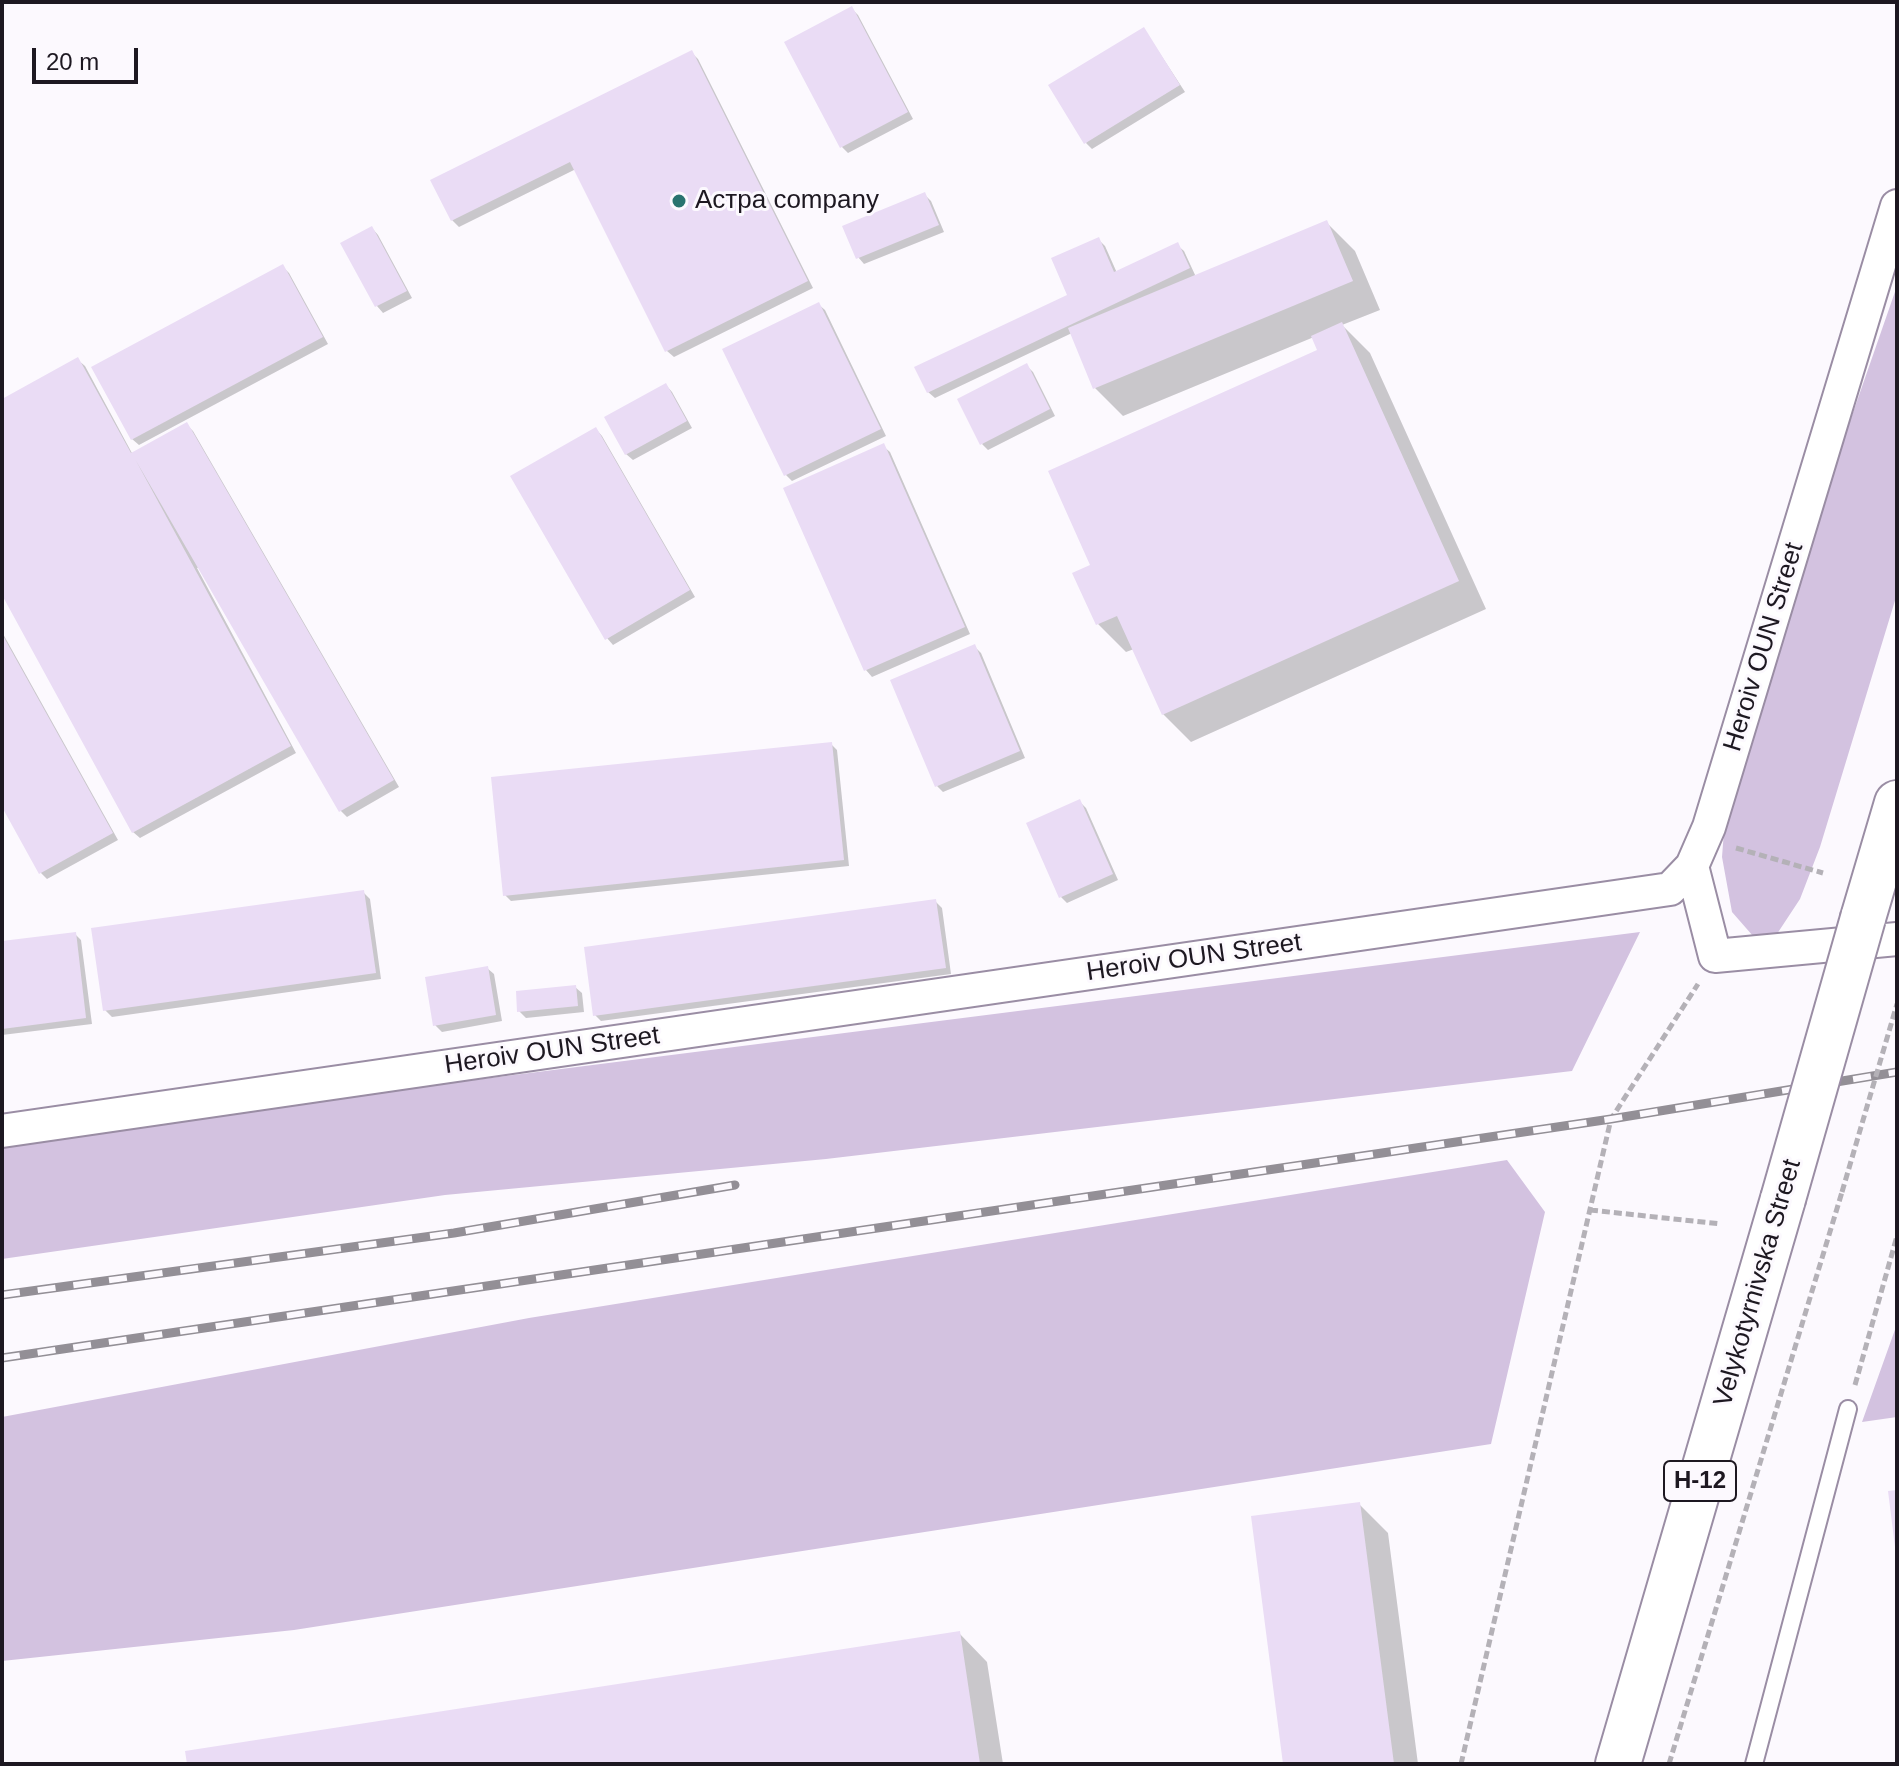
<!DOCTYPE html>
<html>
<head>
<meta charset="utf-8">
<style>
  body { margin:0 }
  #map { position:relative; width:1899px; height:1766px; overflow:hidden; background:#fcf9fe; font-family:Helvetica,sans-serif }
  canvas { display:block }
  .frame { position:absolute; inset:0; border:4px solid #1d1821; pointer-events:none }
  .scale { position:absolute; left:32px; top:48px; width:106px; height:36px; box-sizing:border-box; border:4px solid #1d1821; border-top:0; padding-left:10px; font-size:24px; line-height:28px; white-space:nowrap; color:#1d1821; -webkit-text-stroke:6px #fcf9fe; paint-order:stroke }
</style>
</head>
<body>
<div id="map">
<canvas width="1899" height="1766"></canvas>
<div class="frame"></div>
<div class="scale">20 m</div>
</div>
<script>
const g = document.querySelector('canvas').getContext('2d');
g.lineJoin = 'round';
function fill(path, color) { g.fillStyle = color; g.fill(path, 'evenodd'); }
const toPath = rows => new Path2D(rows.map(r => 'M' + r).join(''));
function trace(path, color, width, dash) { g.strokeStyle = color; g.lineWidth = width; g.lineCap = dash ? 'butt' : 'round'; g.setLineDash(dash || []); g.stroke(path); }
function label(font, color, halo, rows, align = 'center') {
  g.font = font + ' Helvetica,sans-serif'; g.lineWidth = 6; g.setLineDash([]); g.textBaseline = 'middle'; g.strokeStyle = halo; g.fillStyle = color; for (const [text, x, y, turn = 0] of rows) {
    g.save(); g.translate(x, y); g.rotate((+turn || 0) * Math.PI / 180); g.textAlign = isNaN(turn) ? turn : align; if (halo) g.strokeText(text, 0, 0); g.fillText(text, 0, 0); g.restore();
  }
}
const green = toPath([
  [1897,286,1897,594,1820,847,1800,899,1773,940,1753,936,1732,912,1722,857,1727,792,1816,519],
  [1640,932,1572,1071,826,1159,445,1195,2,1259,2,1140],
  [1507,1160,1545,1212,1491,1444,294,1630,2,1661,2,1417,529,1318],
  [1897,1324,1897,1417,1862,1422]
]);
const shadow = toPath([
  [852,9,858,15,913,119,848,153,842,147],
  [1144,29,1185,92,1092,149,1086,143],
  [691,52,698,59,813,288,674,357,667,351,576,169,459,227,452,220],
  [925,195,931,201,944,232,864,264,858,257],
  [1327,223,1355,251,1380,310,1342,325,1370,353,1486,609,1191,742,1163,714,1134,649,1126,652,1098,624,1075,574,1093,566,1320,351,1314,337,1123,416,1095,388,1072,333,935,398,928,392,1070,296,1099,240,1105,246,1117,273,1177,245,1184,251,1196,277],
  [372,228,378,235,412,298,383,313,377,306,343,244],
  [283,267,289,273,328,344,139,445,132,439],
  [818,304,825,310,886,436,792,481,786,475],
  [78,360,85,366,133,455,186,424,193,431,399,787,347,817,340,810,200,567,197,568,296,753,140,838,133,832,2,591,2,401],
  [1027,366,1033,372,1055,416,988,450,982,444],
  [666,385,672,392,692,428,633,460,626,454],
  [596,429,602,436,695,597,613,645,607,638],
  [883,446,890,452,970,634,872,677,866,670],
  [2,632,118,840,47,879,41,873,2,803],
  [975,647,981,653,1025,758,943,792,937,786],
  [831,744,837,750,849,866,511,901,505,895],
  [1080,802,1086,808,1118,880,1067,903,1061,897],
  [363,892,370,899,381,979,112,1017,105,1010],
  [935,901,942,908,951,974,601,1021,595,1015],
  [75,934,81,940,92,1024,2,1035,2,943],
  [487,968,494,974,502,1021,442,1032,435,1025],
  [575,987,582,993,584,1012,526,1018,519,1011],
  [1359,1504,1388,1533,1418,1764,1285,1764],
  [959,1633,987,1662,1003,1764,189,1764]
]);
const building = toPath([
  [852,6,908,112,840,148,784,42],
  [1144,27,1180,85,1084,144,1048,85],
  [692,50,808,281,665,352,570,162,451,221,430,180],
  [925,192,939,225,856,259,842,226],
  [1327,220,1353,281,1093,389,1068,328],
  [372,226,407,291,375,307,340,243],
  [1099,237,1114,272,1178,242,1190,268,927,393,914,367,1067,295,1051,258],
  [283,264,323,337,131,440,91,367],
  [819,302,881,429,784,476,722,349],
  [1342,322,1459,581,1162,715,1117,616,1096,625,1072,573,1090,565,1048,471,1317,350,1311,336],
  [78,357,131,453,187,422,394,780,339,812,135,459,291,746,132,833,2,595,2,399],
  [1027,363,1050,409,980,445,957,399],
  [666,383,687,421,625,455,604,417],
  [596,427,690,590,605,640,510,476],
  [884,443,965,627,864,671,783,488],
  [2,634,113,833,39,874,2,807],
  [975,644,1020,751,935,787,890,680],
  [832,742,844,860,503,896,491,777],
  [1080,799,1113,874,1059,898,1026,823],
  [364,890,376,973,103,1011,91,928],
  [936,899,946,968,593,1016,584,947],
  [76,932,86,1018,2,1029,2,941],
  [488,966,496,1015,433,1026,425,977],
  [576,985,578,1006,517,1012,516,991],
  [1897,1490,1897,1547,1895,1547,1888,1491],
  [1360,1502,1394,1764,1283,1764,1251,1516],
  [960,1631,980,1764,187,1764,185,1751]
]);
const path = toPath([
  [1736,848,1823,873],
  [1590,1210,1721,1224],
  [1855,1385,1897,1236],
  [1461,1764,1611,1119,1698,984],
  [1669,1764,1842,1192]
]);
const service = toPath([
  [1754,1764,1848,1409]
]);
const minor = toPath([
  [1692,866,1715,956,1897,939],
  [2,1131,1670,889,1692,866,1709,827,1897,206]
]);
const primary = toPath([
  [1863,918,1897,803],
  [1618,1764,1783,1199]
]);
const rail = toPath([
  [2,1295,454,1233,735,1185],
  [2,1358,1611,1119,1897,1072]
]);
const pathBridge = toPath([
  [1842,1192,1897,1004]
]);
const primaryBridge = toPath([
  [1783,1199,1863,918]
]);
const markers = [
  [679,201,8,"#29736f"]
];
const shields = [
  [1700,1481,72]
];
const shieldNames = [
  ["Н-12",1700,1481]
];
const poiNames = [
  ["Астра company",695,201]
];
const streetNames = [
  ["Heroiv OUN Street",1764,647,-73],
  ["Heroiv OUN Street",1194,958,-8],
  ["Heroiv OUN Street",552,1051,-8],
  ["Velykotyrnivska Street",1758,1283,-74]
];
fill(green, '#d3c2e0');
fill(shadow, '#0003');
fill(building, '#eadcf5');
trace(service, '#9a8da4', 20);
trace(minor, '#9a8da4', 36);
trace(primary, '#9a8da4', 48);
trace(path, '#b4b1b7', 5, [8, 4]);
trace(service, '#fff', 16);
trace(minor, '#fff', 32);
trace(primary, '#fff', 44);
trace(rail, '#938f96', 9);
trace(rail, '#fcf9fe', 6, [18]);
trace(primaryBridge, '#9a8da4', 48, []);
trace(pathBridge, '#b4b1b7', 5, [8, 4]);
trace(primaryBridge, '#fff', 44);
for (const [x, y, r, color] of markers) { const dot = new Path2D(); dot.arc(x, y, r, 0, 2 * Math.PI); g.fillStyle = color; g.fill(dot); trace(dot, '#fcf9fe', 3); }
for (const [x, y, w] of shields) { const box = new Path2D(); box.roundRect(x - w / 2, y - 20, w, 40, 6); g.fillStyle = '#fcf9fe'; g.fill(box); trace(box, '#1d1821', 2); }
label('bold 24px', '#1d1821', null, shieldNames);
label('26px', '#1d1821', '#fcf9fe', poiNames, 'left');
label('26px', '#1d1821', '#fcf9fe', streetNames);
</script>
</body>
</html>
